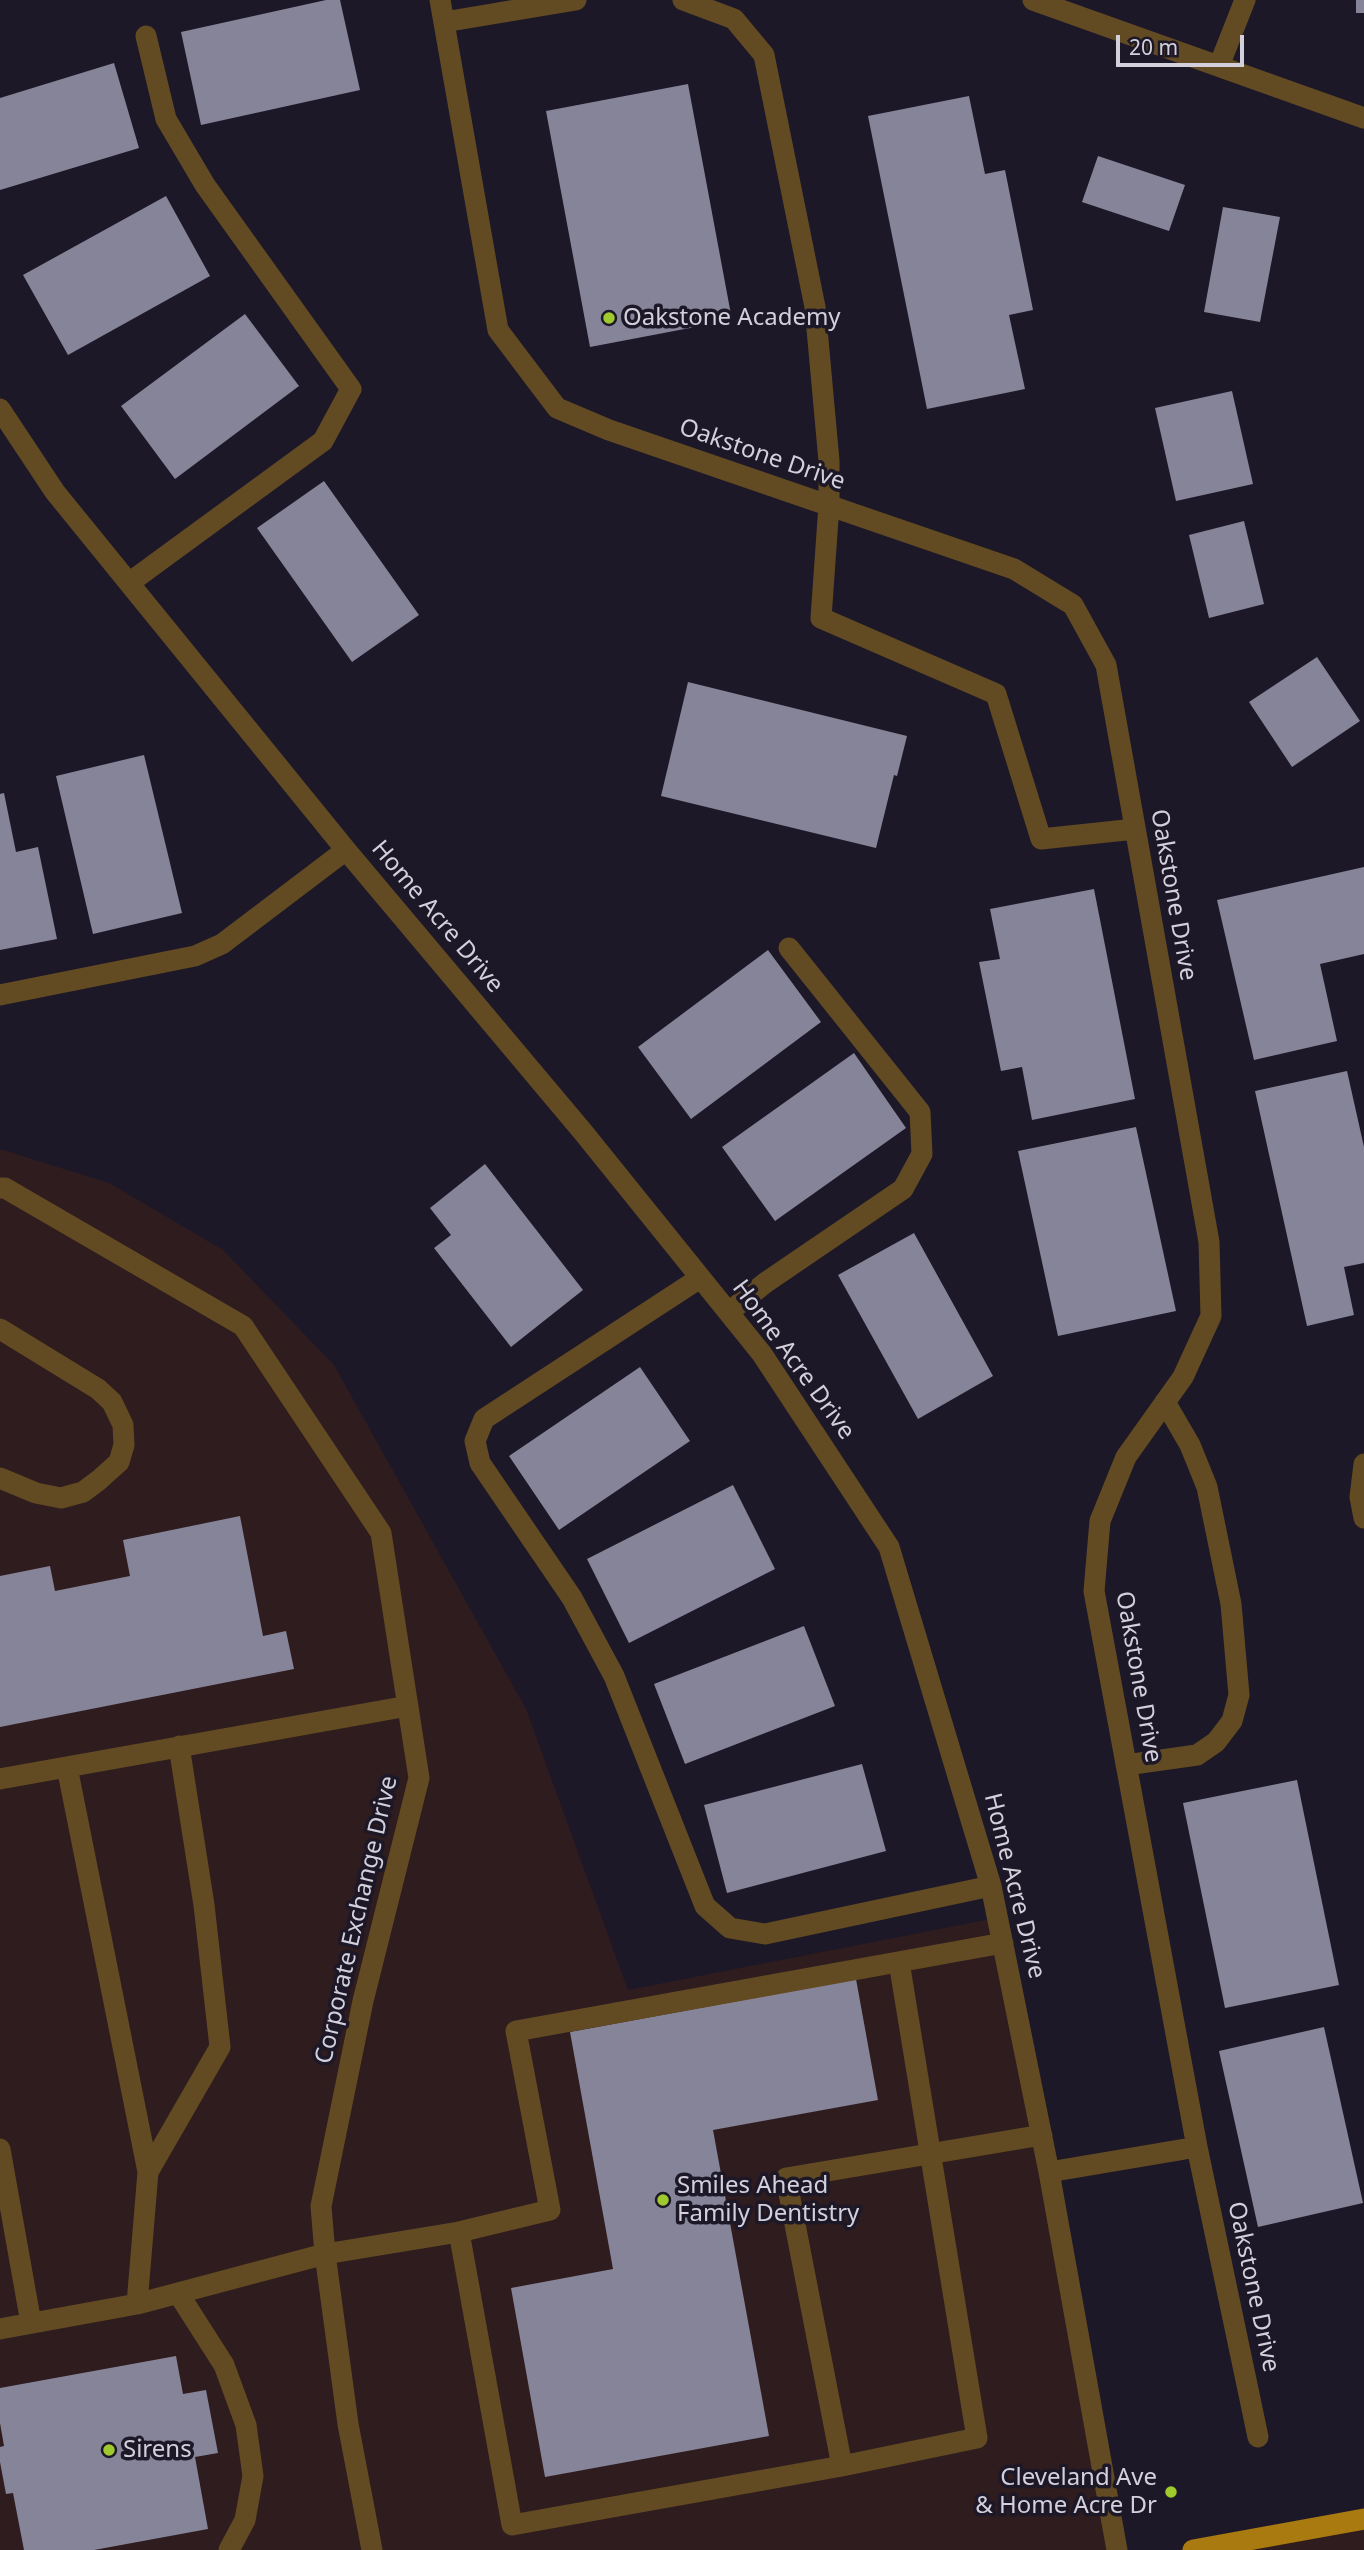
<!DOCTYPE html>
<html>
<head>
<meta charset="utf-8">
<style>
  body { margin:0 }
  #map { position:relative; width:1364px; height:2550px; overflow:hidden; background:#1d1828; font-family:"Noto Sans",sans-serif }
  canvas { display:block }
  .scale { position:absolute; left:1116px; top:35px; width:128px; height:32px; box-sizing:border-box; border:4px solid #d3d0db; border-top:0; padding-left:9px; font-size:21px; line-height:24px; white-space:nowrap; color:#d3d0db; -webkit-text-stroke:5px #1d1828; paint-order:stroke }
</style>
</head>
<body>
<div id="map">
<canvas width="1364" height="2550"></canvas>
<div class="scale">20 m</div>
</div>
<script>
const g = document.querySelector('canvas').getContext('2d');
g.lineJoin = 'round';
function fill(path, color) { g.fillStyle = color; g.fill(path, 'evenodd'); }
const toPath = rows => new Path2D(rows.map(r => 'M' + r).join(''));
function trace(path, color, width, dash) { g.strokeStyle = color; g.lineWidth = width; g.lineCap = dash ? 'butt' : 'round'; g.setLineDash(dash || []); g.stroke(path); }
function label(font, color, halo, rows, align = 'center') {
  g.font = font + ' "Noto Sans",sans-serif'; g.lineWidth = 7; g.setLineDash([]); g.textBaseline = 'middle'; g.strokeStyle = halo; g.fillStyle = color; for (const [text, x, y, turn = 0] of rows) {
    g.save(); g.translate(x, y); g.rotate((+turn || 0) * Math.PI / 180); g.textAlign = isNaN(turn) ? turn : align; if (halo) g.strokeText(text, 0, 0); g.fillText(text, 0, 0); g.restore();
  }
}
const commercial = toPath([
  [0,1149,109,1183,223,1250,334,1365,526,1709,628,1990,996,1918,1107,2550,0,2550],
  [1364,2515,1364,2550,1177,2550]
]);
const building = toPath([
  [326,0,340,0,360,90,201,125,181,32],
  [1356,0,1364,0,1364,13,1356,13],
  [114,63,139,148,0,190,0,98],
  [688,84,732,320,590,347,546,111],
  [969,96,985,174,1005,170,1033,310,1009,315,1025,389,927,409,868,116],
  [1098,156,1185,185,1169,231,1082,202],
  [166,196,210,276,68,355,23,275],
  [1223,207,1280,217,1260,322,1204,312],
  [245,314,299,386,175,479,121,406],
  [1232,391,1253,484,1176,501,1155,408],
  [324,481,419,615,352,662,257,528],
  [1244,521,1264,604,1209,618,1189,535],
  [1317,657,1360,721,1292,767,1249,702],
  [688,682,907,736,897,776,894,775,876,848,661,796],
  [144,755,182,913,93,934,56,776],
  [4,793,16,852,38,847,57,939,0,950,0,794],
  [1364,867,1364,954,1320,964,1337,1041,1254,1060,1217,900],
  [1094,889,1135,1099,1032,1120,1022,1067,1001,1071,979,962,1000,959,990,909],
  [768,950,821,1022,691,1119,638,1047],
  [854,1053,906,1128,775,1221,722,1147],
  [1347,1071,1364,1147,1364,1263,1344,1267,1354,1315,1307,1326,1255,1091],
  [1136,1127,1176,1311,1058,1336,1018,1151],
  [485,1164,583,1290,511,1347,434,1248,451,1235,430,1208],
  [914,1233,993,1376,918,1419,838,1275],
  [640,1367,690,1441,559,1530,509,1456],
  [733,1485,775,1569,629,1643,587,1559],
  [240,1516,263,1636,286,1631,294,1669,0,1727,0,1576,50,1566,55,1591,130,1576,123,1540],
  [804,1626,835,1706,685,1764,654,1684],
  [862,1764,886,1851,727,1893,704,1805],
  [1297,1780,1339,1985,1225,2008,1183,1803],
  [856,1979,878,2100,713,2130,769,2436,545,2477,511,2288,613,2269,570,2032],
  [1324,2027,1363,2203,1258,2227,1219,2051],
  [176,2356,183,2394,206,2390,218,2453,195,2457,208,2529,94,2550,24,2550,13,2493,6,2494,0,2462,0,2447,4,2446,0,2423,0,2388]
]);
const minor = toPath([
  [440,0,498,330,557,408,609,430,1014,569,1073,605,1106,665,1209,1242,1211,1316,1183,1377,1126,1457,1100,1521,1094,1591,1197,2147,1258,2437],
  [683,0,734,19,764,55,815,307,829,461,829,505,821,618,996,694,1041,839,1135,829],
  [1033,0,1364,118],
  [444,22,576,0],
  [1219,66,1245,0],
  [0,409,55,492,346,850,583,1132,762,1354,889,1547,991,1886,1049,2172,1117,2550],
  [129,583,323,441,351,389,205,185,166,119,146,36],
  [0,995,195,956,222,944,346,850],
  [0,1188,5,1188,243,1326,381,1533,419,1778,363,2001,321,2206,325,2254,348,2424,372,2550],
  [700,1278,484,1419,475,1441,480,1463,572,1598,614,1676,705,1906,730,1928,765,1934,991,1886],
  [729,1312,765,1283,903,1189,922,1154,920,1112,789,948],
  [0,1329,98,1389,112,1402,123,1425,124,1445,119,1462,99,1480,83,1492,61,1498,36,1493,0,1478],
  [1364,1464,1360,1497,1364,1518],
  [1126,1765,1197,1755,1216,1742,1232,1721,1239,1695,1231,1604,1207,1487,1190,1445,1165,1402],
  [67,1767,148,2172],
  [0,1779,408,1706],
  [0,2149,31,2323],
  [1049,2172,1197,2147],
  [459,2232,550,2210,516,2031,1003,1943],
  [178,2293,224,2365,246,2425,253,2476,245,2520,229,2550],
  [137,2304,148,2172,220,2047,204,1905,179,1746],
  [0,2329,137,2304,325,2254,459,2232,512,2525,842,2466,786,2178,1042,2135],
  [842,2466,977,2438,899,1962]
]);
const major = toPath([
  [1193,2550,1364,2519]
]);
const markers = [
  [609,318,7,"#9fca2e"],
  [663,2200,7,"#9fca2e"],
  [109,2450,7,"#9fca2e"],
  [1171,2492,7,"#9fca2e"]
];
const poiNames = [
  ["Oakstone Academy",623,318],
  ["Smiles Ahead",677,2186],
  ["Family Dentistry",677,2214],
  ["Sirens",123,2450],
  ["Cleveland Ave",1157,2478,"right"],
  ["& Home Acre Dr",1157,2506,"right"]
];
const streetNames = [
  ["Oakstone Drive",762,455,19],
  ["Oakstone Drive",1173,895,80],
  ["Home Acre Drive",437,917,50],
  ["Home Acre Drive",793,1360,54],
  ["Oakstone Drive",1138,1677,80],
  ["Home Acre Drive",1014,1886,76],
  ["Corporate Exchange Drive",357,1920,-77],
  ["Oakstone Drive",1253,2287,78]
];
fill(commercial, '#2f1c1e');
fill(building, '#868499');
trace(minor, '#624b22', 21);
trace(major, '#a97a0f', 21);
for (const [x, y, r, color] of markers) { const dot = new Path2D(); dot.arc(x, y, r, 0, 2 * Math.PI); g.fillStyle = color; g.fill(dot); trace(dot, '#1d1828', 2.5); }
label('24px', '#d3d0db', '#1d1828', poiNames, 'left');
label('24px', '#d3d0db', '#1d1828', streetNames);
</script>
</body>
</html>
